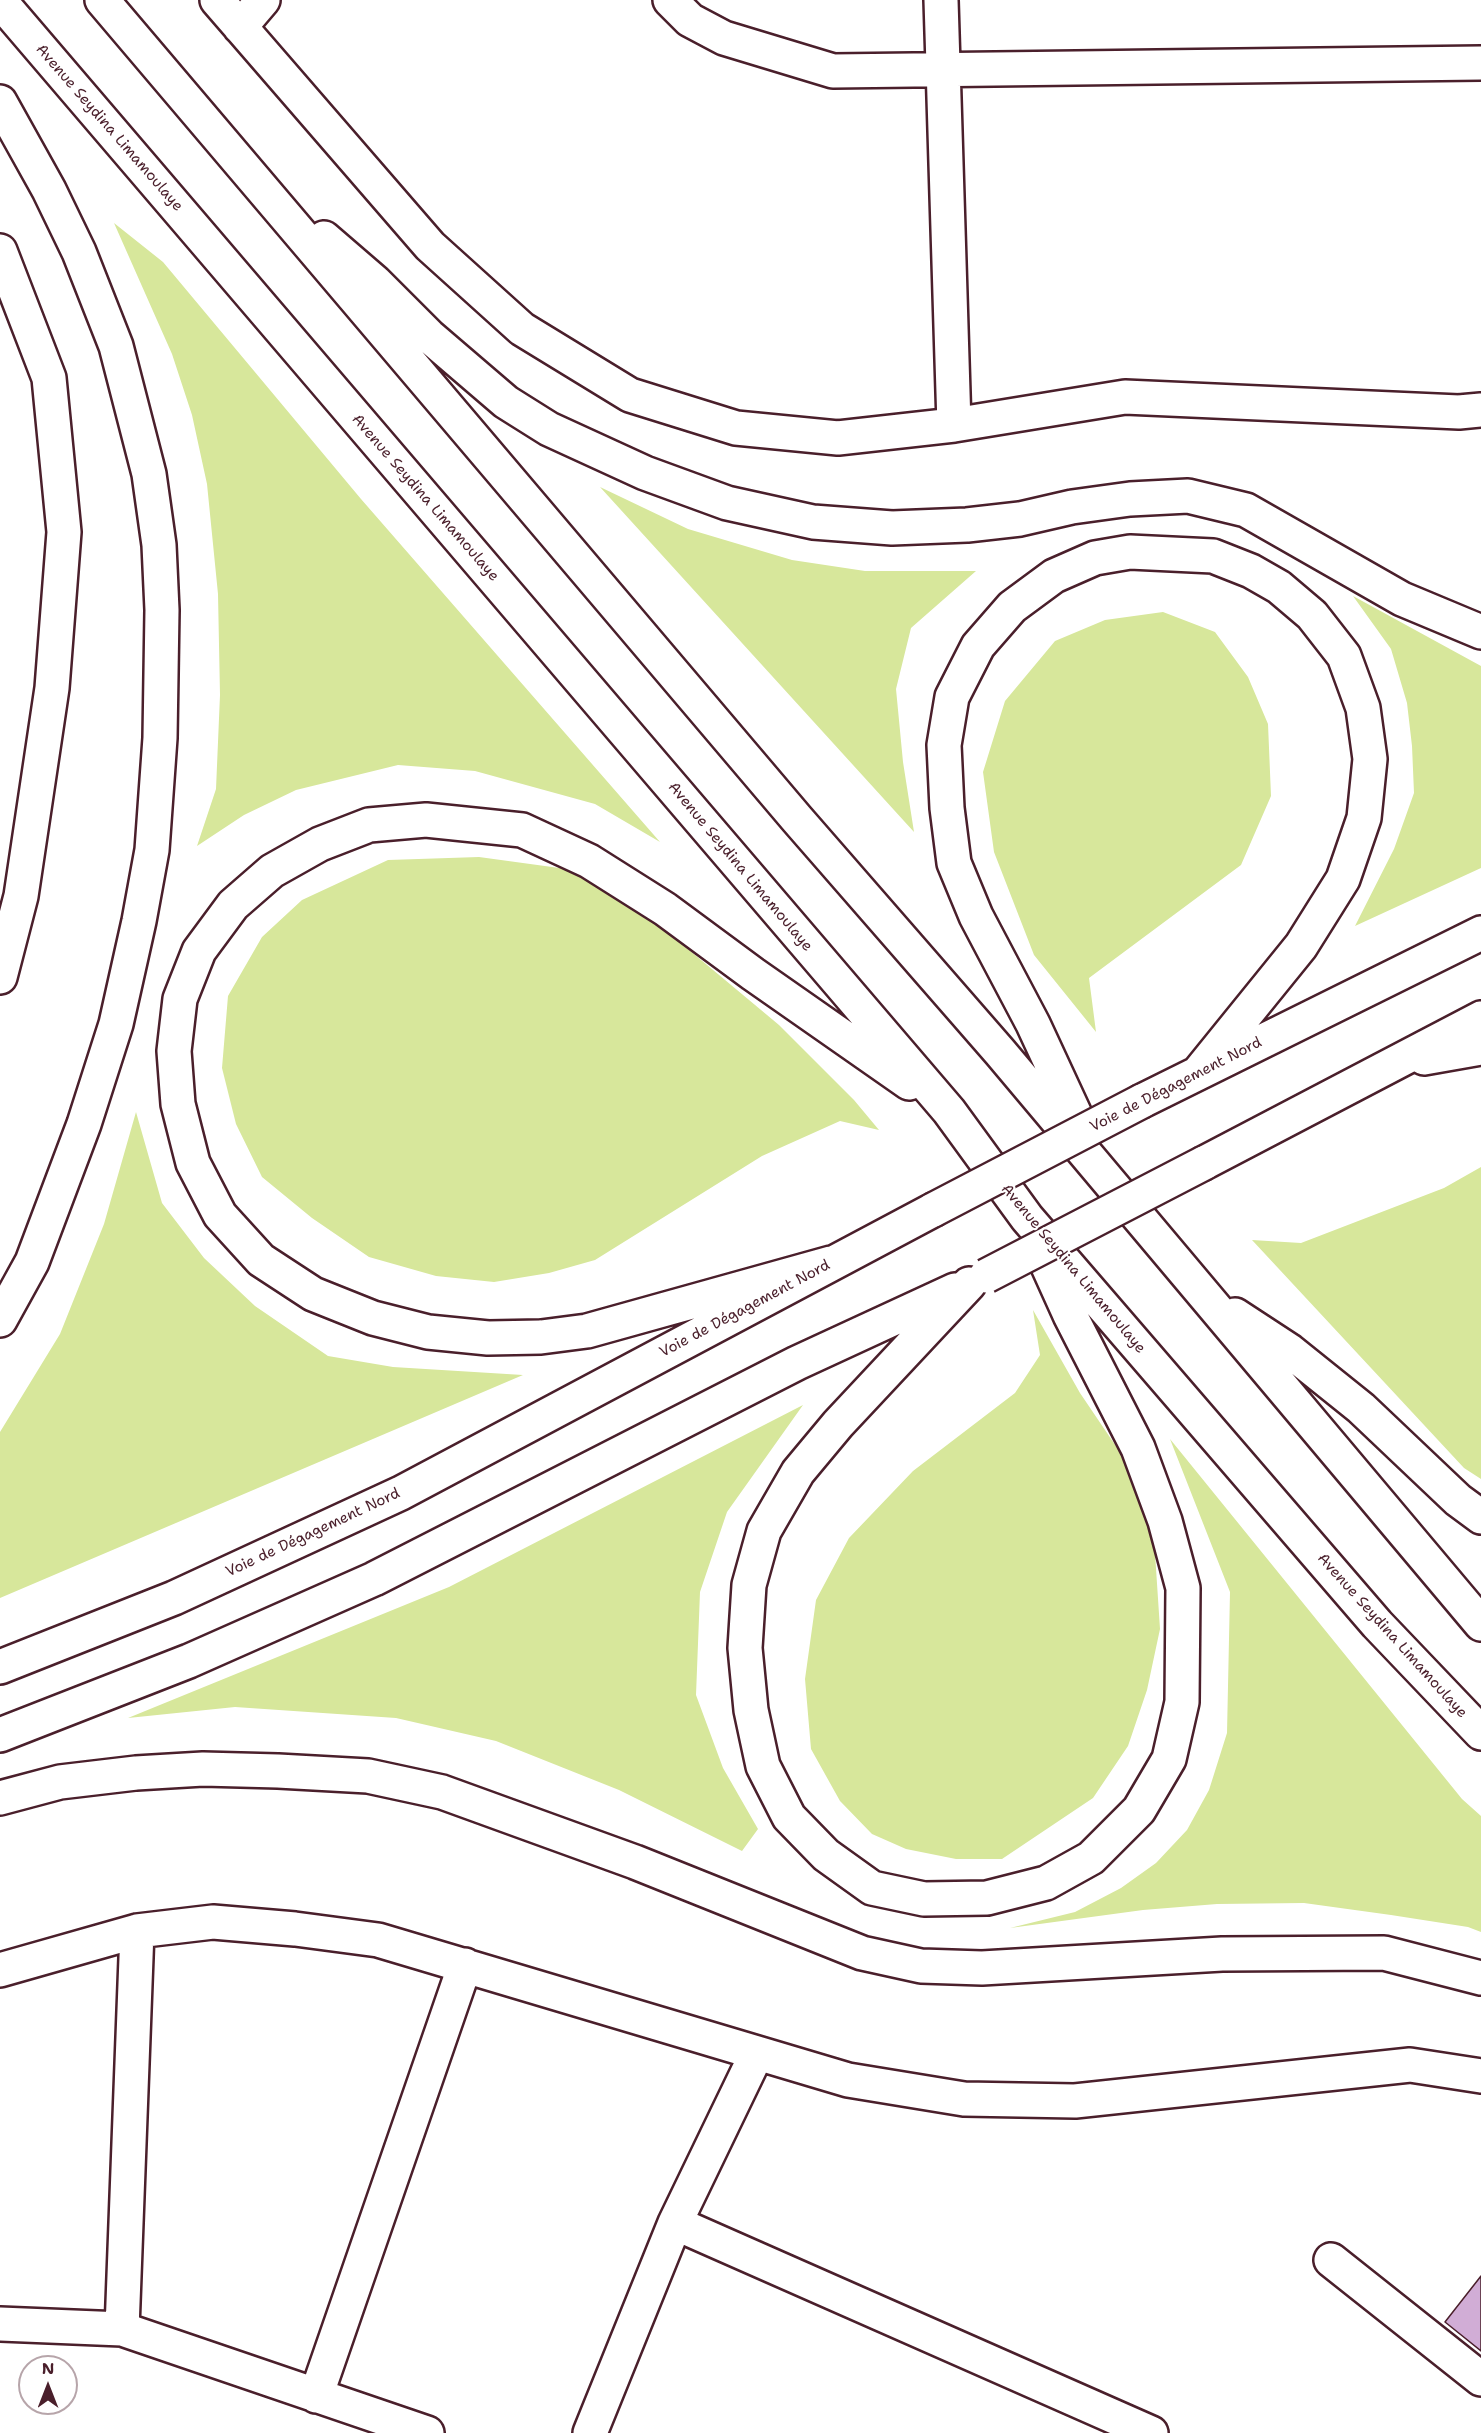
<!DOCTYPE html>
<html>
<head>
<meta charset="utf-8">
<style>
  body { margin:0 }
  #map { position:relative; width:1481px; height:2433px; overflow:hidden; background:#fff; font-family:"Shantell Sans",sans-serif }
  canvas { display:block }
  .north { position:absolute; left:18px; top:2355px; width:60px; height:60px; box-sizing:border-box; background:#fff; border:2px solid #b7a5aa; border-radius:50%; rotate:0deg; font-size:16px; font-weight:700; line-height:24px; text-align:center; color:#4a1f2b }
  .north::after { content:''; display:block; margin:auto; width:21px; height:27px; background:#4a1f2b; clip-path:polygon(50% 0,100% 100%,50% 72%,0 100%) }
</style>
</head>
<body>
<div id="map">
<canvas width="1481" height="2433"></canvas>
<div class="north">N</div>
</div>
<script>
const g = document.querySelector('canvas').getContext('2d');
g.lineJoin = 'round';
function fill(path, color) { g.fillStyle = color; g.fill(path, 'evenodd'); }
const toPath = rows => new Path2D(rows.map(r => 'M' + r).join(''));
function trace(path, color, width, dash) { g.strokeStyle = color; g.lineWidth = width; g.lineCap = dash ? 'butt' : 'round'; g.setLineDash(dash || []); g.stroke(path); }
function label(font, color, halo, rows, align = 'center') {
  g.font = font + ' "Shantell Sans",sans-serif'; g.lineWidth = 4.5; g.setLineDash([]); g.textBaseline = 'middle'; g.strokeStyle = halo; g.fillStyle = color; for (const [text, x, y, turn = 0] of rows) {
    g.save(); g.translate(x, y); g.rotate((+turn || 0) * Math.PI / 180); g.textAlign = isNaN(turn) ? turn : align; if (halo) g.strokeText(text, 0, 0); g.fillText(text, 0, 0); g.restore();
  }
}
const green = toPath([
  [114,223,163,262,361,499,660,842,595,804,475,771,398,765,296,790,244,815,197,846,216,789,220,695,218,594,207,484,192,415,172,354],
  [600,487,688,529,792,560,865,571,976,571,911,628,896,689,903,762,914,832],
  [1353,596,1481,666,1481,868,1355,926,1394,849,1414,793,1412,746,1407,703,1391,649],
  [1163,612,1215,632,1248,677,1268,724,1271,796,1241,865,1089,978,1096,1032,1034,955,994,852,983,772,1005,701,1055,641,1105,620],
  [479,857,574,870,640,909,779,1025,854,1100,879,1130,840,1121,762,1156,595,1260,549,1273,494,1282,436,1276,369,1257,312,1218,262,1177,236,1124,222,1068,228,996,262,937,302,900,388,860],
  [136,1112,162,1203,204,1258,255,1306,328,1356,393,1367,523,1375,0,1598,0,1432,60,1334,104,1224],
  [1481,1167,1481,1479,1464,1468,1252,1240,1301,1243,1444,1188],
  [1033,1310,1080,1393,1126,1461,1154,1538,1160,1629,1147,1690,1128,1746,1093,1798,1002,1859,956,1859,906,1849,872,1834,840,1801,811,1749,805,1679,816,1600,849,1538,913,1471,1015,1393,1040,1355],
  [803,1405,727,1512,700,1592,696,1695,723,1768,758,1829,742,1851,619,1790,496,1741,396,1718,235,1707,128,1718,449,1587],
  [1170,1439,1462,1799,1481,1816,1481,1932,1468,1927,1391,1915,1304,1903,1217,1904,1143,1910,1010,1928,1075,1912,1121,1888,1156,1863,1187,1830,1209,1790,1227,1733,1230,1592]
]);
const building = toPath([
  [1481,2276,1481,2351,1445,2322,1481,2276]
]);
const minor = toPath([
  [217,0,430,246,522,329,630,395,736,428,838,438,954,425,1125,397,1459,412,1481,410],
  [670,0,690,20,724,38,833,71,1481,63],
  [941,0,954,425],
  [240,27,263,0],
  [0,251,49,378,64,532,52,688,21,896,0,977],
  [0,1970,137,1931,213,1922,295,1929,378,1940,848,2080,964,2099,1075,2101,1410,2065,1481,2076],
  [675,2223,1151,2433],
  [1331,2260,1481,2379],
  [0,2324,122,2329,427,2433],
  [122,2329,137,1931],
  [316,2396,465,1965],
  [590,2433,675,2223,757,2053]
]);
const trunk = toPath([
  [102,0,797,819,1000,1052,1481,1624],
  [0,1,949,1111,1027,1218,1377,1624,1481,1733],
  [0,102,49,190,79,252,116,346,149,474,159,545,162,610,160,738,152,850,139,921,116,1024,84,1124,32,1262,0,1320],
  [324,238,375,282,429,336,506,402,549,429,645,473,727,503,813,522,892,528,967,525,1020,519,1072,507,1130,499,1188,496,1246,510,1402,599,1481,632],
  [1424,1058,1481,1048],
  [1142,1101,1481,933],
  [1083,1132,1033,1024,976,916,954,863,947,808,944,745,952,697,978,646,1012,607,1054,576,1095,558,1130,552,1213,556,1251,571,1279,587,1312,615,1344,656,1363,708,1370,759,1364,818,1343,879,1301,946,1199,1072],
  [1204,1163,1481,1018],
  [831,1263,587,1331,541,1337,488,1338,428,1332,373,1318,313,1294,261,1260,220,1215,193,1163,178,1104,174,1051,180,999,199,951,233,905,272,871,320,844,369,825,426,820,522,830,589,861,665,909,753,974,909,1083],
  [969,1284,838,1424,798,1472,764,1531,749,1585,745,1648,751,1710,763,1766,789,1817,826,1855,872,1888,924,1899,987,1898,1046,1883,1091,1858,1139,1810,1169,1759,1182,1702,1183,1588,1165,1521,1138,1448,1070,1315,1042,1253],
  [1235,1315,1290,1351,1361,1408,1458,1500,1481,1517],
  [0,1667,174,1598,401,1493,933,1210],
  [0,1735,189,1661,374,1579,797,1363,955,1290],
  [0,1798,60,1782,136,1773,203,1769,278,1771,368,1776,442,1792,635,1862,862,1953,921,1966,982,1968,1222,1954,1384,1953,1481,1978]
]);
const trunkBridge = toPath([
  [933,1210,1142,1101],
  [986,1276,1204,1163]
]);
const streetNames = [
  ["Avenue Seydina Limamoulaye",109,128,49],
  ["Avenue Seydina Limamoulaye",425,498,49],
  ["Avenue Seydina Limamoulaye",740,867,50],
  ["Voie de Dégagement Nord",1176,1085,-27],
  ["Avenue Seydina Limamoulaye",1073,1269,50],
  ["Voie de Dégagement Nord",745,1309,-28],
  ["Voie de Dégagement Nord",313,1533,-25],
  ["Avenue Seydina Limamoulaye",1392,1636,48]
];
fill(green, '#d7e79b');
fill(building, '#d1add6');
trace(building, '#4a1f2b', 1.5);
trace(minor, '#4a1f2b', 38);
trace(trunk, '#4a1f2b', 38);
trace(minor, '#fff', 33);
trace(trunk, '#fff', 33);
trace(trunkBridge, '#4a1f2b', 38, []);
trace(trunkBridge, '#fff', 33);
label('15px', '#4a1f2b', '#fff', streetNames);
</script>
</body>
</html>
